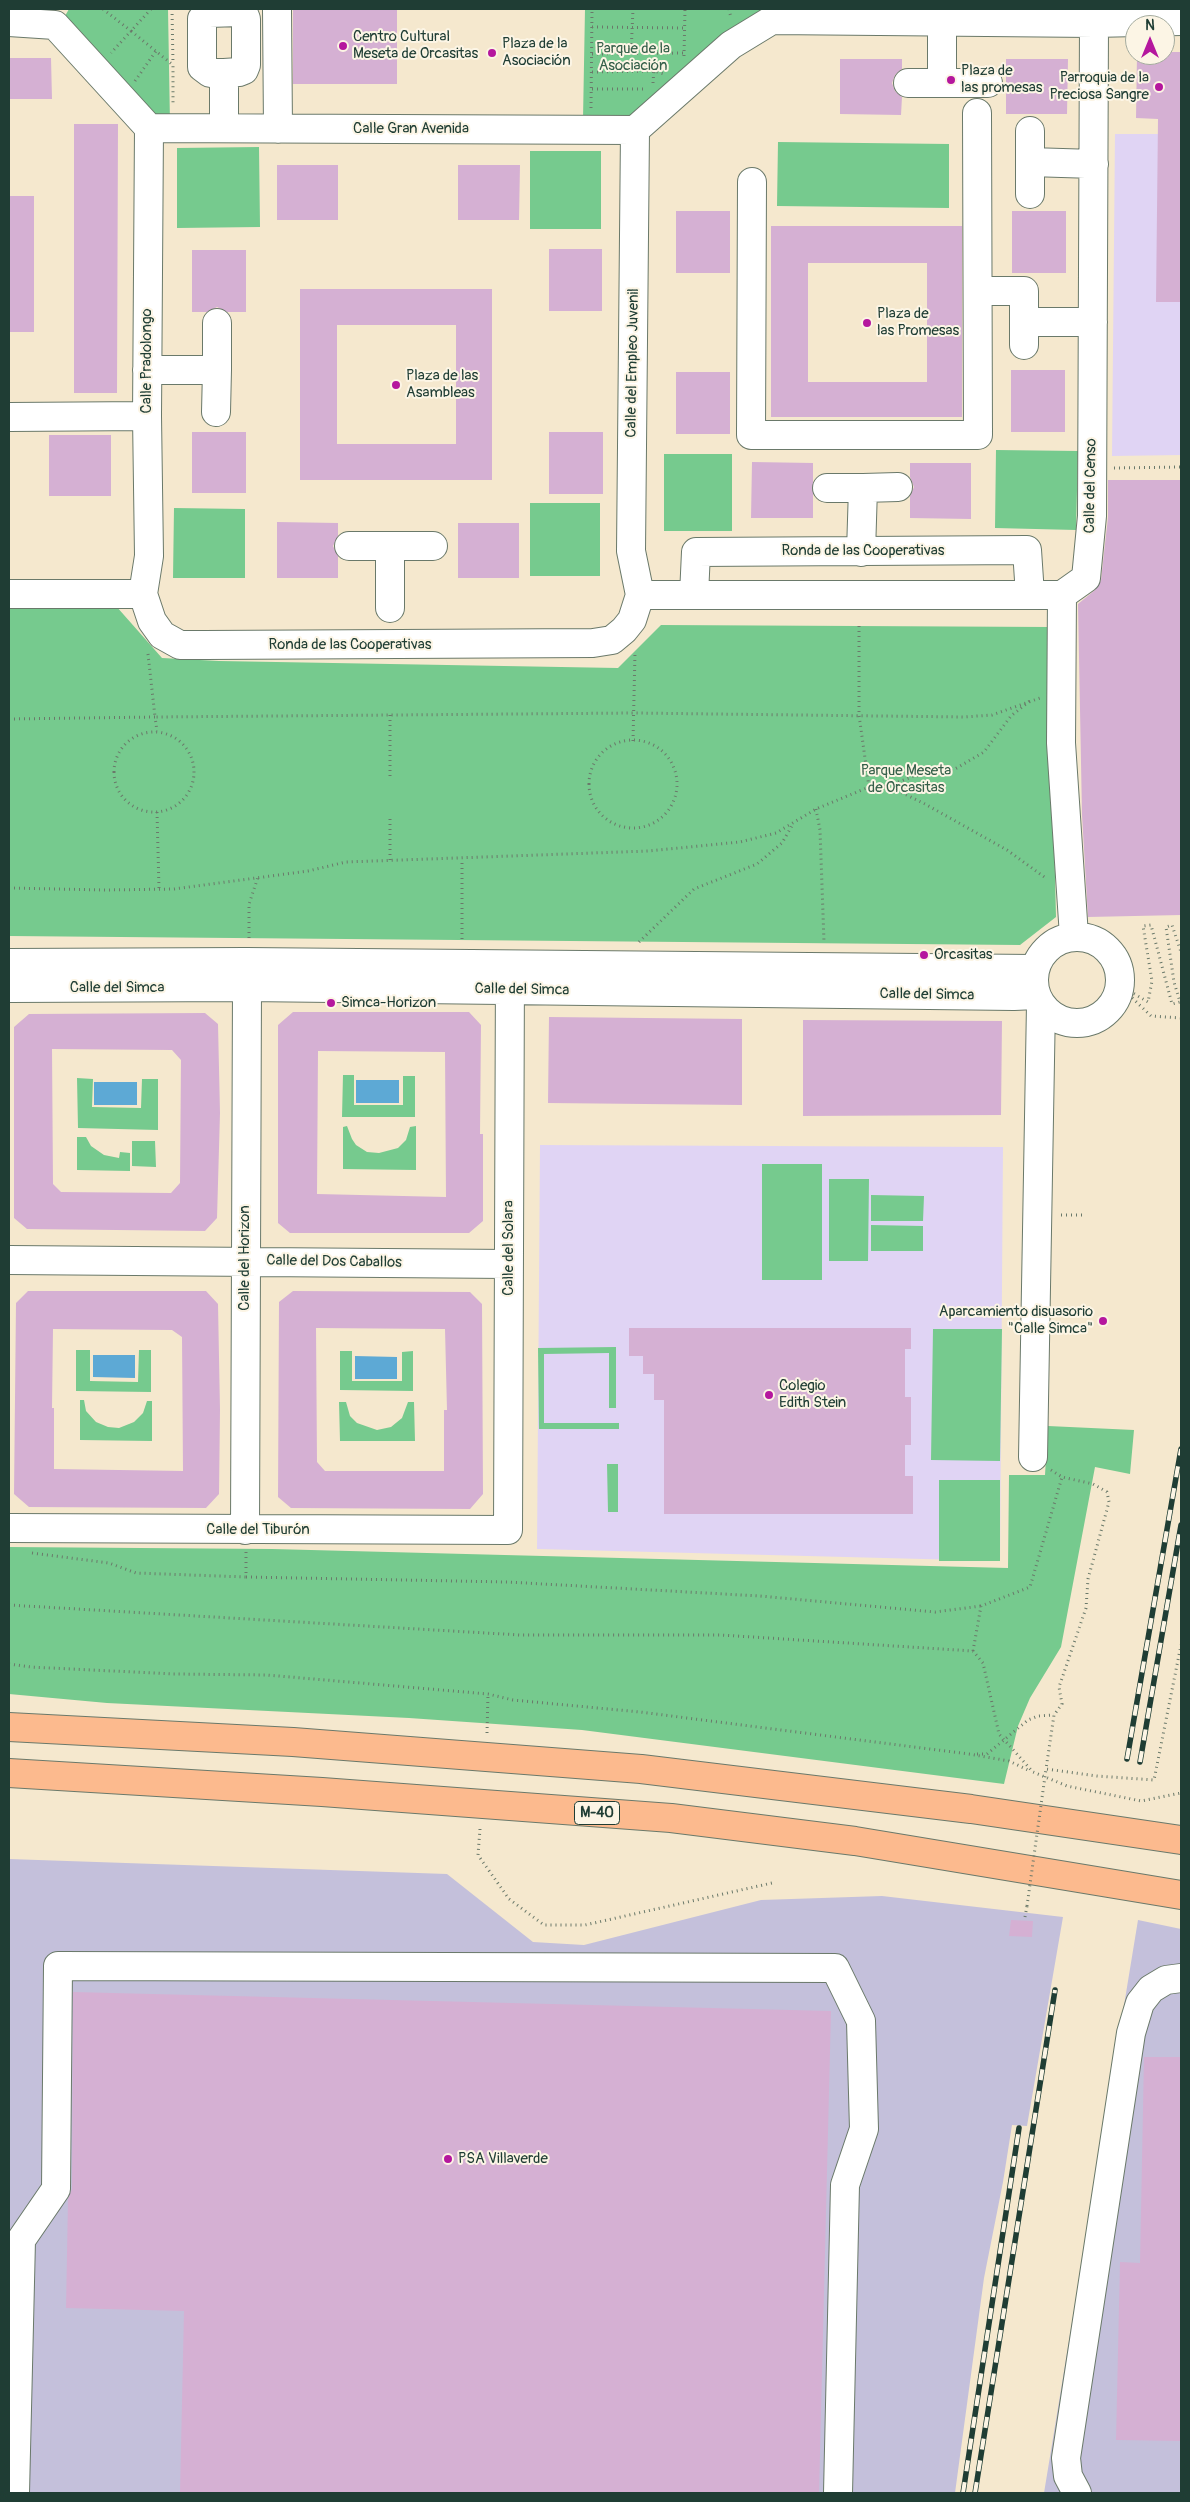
<!DOCTYPE html>
<html>
<head>
<meta charset="utf-8">
<style>
  body { margin:0 }
  #map { position:relative; width:1190px; height:2502px; overflow:hidden; background:#f5e8ce; font-family:Pangolin,sans-serif }
  canvas { display:block }
  .frame { position:absolute; inset:0; border:10px solid #1f3d34; pointer-events:none }
  .north { position:absolute; left:1125px; top:15px; width:50px; height:50px; box-sizing:border-box; background:#fcf5e5; border:1px solid #a4ab9e; border-radius:50%; rotate:0deg; font-size:14px; font-weight:700; line-height:20px; text-align:center; color:#1f3d34 }
  .north::after { content:''; display:block; margin:auto; width:18px; height:22px; background:#b5179e; clip-path:polygon(50% 0,100% 100%,50% 72%,0 100%) }
</style>
</head>
<body>
<div id="map">
<canvas width="1190" height="2502"></canvas>
<div class="frame"></div>
<div class="north">N</div>
</div>
<script>
const g = document.querySelector('canvas').getContext('2d');
g.lineJoin = 'round';
function fill(path, color) { g.fillStyle = color; g.fill(path, 'evenodd'); }
const toPath = rows => new Path2D(rows.map(r => 'M' + r).join(''));
function trace(path, color, width, dash) { g.strokeStyle = color; g.lineWidth = width; g.lineCap = dash ? 'butt' : 'round'; g.setLineDash(dash || []); g.stroke(path); }
function label(font, color, halo, rows, align = 'center') {
  g.font = font + ' Pangolin,sans-serif'; g.lineWidth = 4; g.setLineDash([]); g.textBaseline = 'middle'; g.strokeStyle = halo; g.fillStyle = color; for (const [text, x, y, turn = 0] of rows) {
    g.save(); g.translate(x, y); g.rotate((+turn || 0) * Math.PI / 180); g.textAlign = isNaN(turn) ? turn : align; if (halo) g.strokeText(text, 0, 0); g.fillText(text, 0, 0); g.restore();
  }
}
const built = toPath([
  [1115,134,1181,134,1181,455,1112,456],
  [540,1145,1003,1147,1000,1561,537,1549]
]);
const industrial = toPath([
  [9,1859,447,1874,533,1942,584,1945,761,1900,882,1896,1063,1917,1027,2126,1012,2125,1003,2182,984,2278,955,2493,9,2493],
  [1138,1920,1181,1929,1181,2493,1044,2493]
]);
const green = toPath([
  [69,9,168,9,170,124,152,123,61,23],
  [585,9,769,9,633,120,583,119],
  [778,142,949,144,949,208,777,206],
  [259,147,260,227,177,228,177,148],
  [530,151,601,151,601,229,530,229],
  [996,450,1078,451,1076,530,995,528],
  [664,454,732,454,732,531,664,531],
  [530,503,600,503,600,576,530,576],
  [174,508,245,509,245,578,173,578],
  [9,606,116,606,162,658,219,661,618,668,661,625,1049,627,1056,917,1020,945,9,936],
  [343,1075,354,1075,354,1105,403,1105,403,1076,415,1076,415,1117,342,1117],
  [77,1078,93,1079,92,1107,141,1108,142,1079,158,1079,158,1130,78,1128],
  [347,1126,352,1139,356,1145,367,1152,379,1153,398,1148,406,1140,410,1127,416,1126,416,1170,343,1169,343,1127],
  [77,1137,86,1137,91,1146,104,1155,119,1158,120,1152,130,1153,130,1171,77,1170],
  [132,1141,155,1141,156,1167,132,1166],
  [762,1164,822,1164,822,1280,762,1280],
  [829,1179,869,1179,868,1261,829,1261],
  [871,1195,924,1196,923,1221,871,1221],
  [871,1225,923,1226,923,1251,871,1251],
  [933,1329,1002,1329,1000,1461,931,1460],
  [616,1347,616,1408,609,1408,609,1353,544,1354,544,1423,619,1423,619,1429,539,1429,538,1348],
  [76,1350,90,1350,90,1381,138,1382,139,1350,151,1350,151,1392,76,1391],
  [340,1351,352,1351,352,1381,402,1381,402,1352,413,1351,413,1391,340,1390],
  [80,1400,84,1400,86,1411,96,1422,108,1427,119,1428,134,1422,143,1413,147,1401,152,1401,152,1441,80,1440],
  [339,1402,346,1402,350,1416,357,1423,377,1430,391,1427,402,1418,408,1402,414,1402,415,1441,340,1441],
  [1048,1426,1134,1430,1130,1474,1095,1467,1061,1647,1030,1698,1018,1726,1004,1784,582,1730,409,1718,107,1703,9,1694,9,1547,272,1549,1008,1568,1009,1475,1045,1475],
  [607,1464,618,1464,618,1512,608,1512],
  [939,1480,1000,1480,1000,1561,939,1561]
]);
const water = toPath([
  [356,1080,399,1080,399,1103,356,1103],
  [94,1082,137,1082,137,1105,94,1105],
  [93,1355,135,1355,135,1378,93,1377],
  [355,1356,397,1357,397,1379,355,1379]
]);
const building = toPath([
  [293,9,397,9,397,84,293,84],
  [1165,52,1181,52,1181,302,1156,302,1158,119,1136,118,1137,55,1165,55],
  [9,58,51,58,52,99,9,99],
  [840,59,902,59,902,69,895,75,892,83,895,91,902,97,901,115,840,114],
  [1006,59,1068,59,1067,114,1006,114],
  [74,124,118,124,117,393,74,393],
  [277,165,338,165,338,220,277,220],
  [458,165,520,165,519,220,458,220],
  [9,196,34,196,34,332,9,332],
  [676,211,730,211,730,273,676,273],
  [1012,211,1066,211,1066,273,1012,273],
  [771,226,962,226,962,417,771,417],
  [808,263,927,263,927,382,808,382],
  [549,249,602,249,602,311,549,311],
  [192,250,246,250,246,312,227,312,217,307,207,312,192,312],
  [300,289,492,289,492,480,300,480],
  [337,325,456,325,456,444,337,444],
  [1011,370,1065,370,1065,432,1011,432],
  [676,372,730,372,730,434,676,434],
  [192,432,246,432,246,493,192,493],
  [549,432,603,432,603,494,549,494],
  [49,435,111,435,111,496,49,496],
  [752,462,813,463,813,518,751,518],
  [910,463,971,463,971,519,910,518,910,496,914,487,910,477],
  [1108,480,1181,480,1181,915,1088,917,1082,815,1078,604,1095,590,1101,580,1108,517],
  [277,522,338,523,338,536,333,546,338,556,338,578,277,578],
  [458,523,519,523,519,578,458,578],
  [293,1012,469,1012,481,1025,480,1134,483,1134,483,1221,469,1233,290,1233,278,1223,278,1025],
  [318,1051,445,1052,446,1197,317,1194],
  [205,1013,218,1024,220,1113,217,1218,205,1231,27,1229,14,1218,14,1027,29,1014],
  [52,1049,172,1050,181,1060,180,1183,171,1193,61,1192,53,1184],
  [549,1017,742,1019,742,1105,548,1103],
  [803,1020,1002,1021,1001,1115,803,1116],
  [28,1291,206,1291,218,1304,220,1410,219,1494,206,1508,29,1507,14,1494,16,1303],
  [53,1329,172,1330,182,1337,183,1471,54,1469,54,1408,52,1408],
  [293,1291,470,1292,482,1304,483,1494,470,1509,291,1508,278,1497,279,1302],
  [316,1328,445,1329,447,1410,444,1410,444,1471,325,1471,317,1462],
  [629,1328,911,1328,911,1349,905,1349,905,1397,911,1397,911,1445,905,1445,905,1476,913,1476,913,1514,664,1514,664,1400,654,1400,654,1374,643,1374,643,1356,629,1356],
  [1011,1920,1033,1921,1032,1937,1009,1936],
  [73,1992,831,2011,819,2493,180,2493,184,2311,66,2308,68,2199,72,2189],
  [1144,2057,1181,2057,1181,2441,1116,2440,1120,2262,1140,2263]
]);
const path = toPath([
  [103,9,131,31,111,53],
  [151,9,131,31,173,65,173,105],
  [172,9,173,64],
  [729,9,731,18],
  [592,27,685,28],
  [592,54,684,53],
  [631,54,633,9],
  [684,56,685,9],
  [592,72,654,71,664,74],
  [135,81,156,51],
  [653,83,655,54],
  [592,89,646,89],
  [591,108,592,9],
  [1114,468,1181,467],
  [859,626,859,715,869,787],
  [148,654,155,717,633,713,964,717,992,715,1040,698],
  [390,715,390,778],
  [9,719,155,717,157,731],
  '114 772a40 40 0 1 1 80 0a40 40 0 1 1-80 0Z',
  '589 784a44 44 0 1 1 88 0a44 44 0 1 1-88 0Z',
  [633,741,635,652],
  [888,786,925,804,1007,850,1047,879],
  [816,809,820,830,824,942],
  [157,812,159,889],
  [390,819,390,861],
  [9,888,105,890,174,889,308,871,346,862,648,851,740,842,776,833,816,809,869,787,888,786,914,776,934,775,955,769,984,752,1011,716,1031,700],
  [249,938,249,904,258,877],
  [462,939,462,859],
  [639,942,694,889,757,864,782,843,793,824],
  [1121,986,1148,1002,1152,981,1143,926,1151,925,1172,1004,1180,1002,1174,982,1166,927,1172,925,1181,952],
  [1125,991,1151,1016,1181,1018],
  [1061,1215,1083,1215],
  [1051,1470,1062,1477,1093,1484,1107,1492,1109,1502,1088,1579,1086,1608,1059,1687,1062,1704,1054,1715,1046,1769,1097,1776,1154,1780,1181,1645],
  [246,1552,246,1577,507,1582,760,1596,935,1612,981,1606],
  [32,1553,109,1563,136,1573,246,1577],
  [9,1605,520,1635,721,1635,973,1651,983,1663,999,1734,1033,1772,1067,1786,1141,1801,1181,1793],
  [973,1651,981,1606,1030,1587,1062,1477],
  [9,1664,31,1667,173,1674,267,1675,488,1694,513,1700,640,1712,969,1754,1009,1761,1030,1771],
  [487,1733,488,1694],
  [977,1754,987,1754,1028,1720,1038,1716,1054,1715],
  [480,1829,478,1855,509,1899,544,1925,585,1925,772,1883],
  [1025,1917,1027,1906]
]);
const minor = toPath([
  [277,9,278,129],
  [9,22,55,25,149,128,635,130,731,45,772,20,1094,23,1181,21],
  [224,73,239,72,244,70,246,65,246,19,244,14,239,12,209,13,202,19,202,67,210,73,224,73,224,128],
  [908,83,942,83,942,21],
  [942,83,988,83],
  [635,130,631,551,640,595],
  [1030,131,1030,162],
  [752,182,751,435,978,435,977,113],
  [1030,194,1030,162,1094,164],
  [978,291,1024,291,1024,345],
  [1024,322,1093,322],
  [147,370,217,370,216,412],
  [217,370,217,323],
  [9,417,147,416],
  [827,488,863,488,861,552],
  [863,488,898,487],
  [349,546,390,546,390,608],
  [390,546,433,546],
  [9,594,143,594,152,621,162,635,180,645,204,645,593,643,612,640,624,630,632,620,640,595,1062,595],
  [143,594,149,556,147,416,149,128],
  [694,595,696,552,1027,550,1030,595],
  [1074,936,1061,743,1062,595,1086,578,1092,516,1094,23],
  '1034 980a43 43 0 1 1 86 0a43 43 0 1 1-86 0Z',
  [9,963,246,962,1034,969],
  [9,988,247,987,1014,996,1036,995],
  [9,1260,509,1264],
  [1033,1457,1041,1004],
  [9,1528,508,1530,510,965],
  [245,1530,247,987],
  [15,2493,21,2240,56,2189,58,1966,835,1968,861,2021,864,2129,845,2185,838,2493],
  [1077,2493,1068,2476,1066,2458,1131,2033,1140,2003,1151,1989,1166,1980,1181,1978]
]);
const highway = toPath([
  [9,1727,293,1742,641,1769,971,1809,1181,1840],
  [9,1773,322,1792,671,1818,855,1841,1181,1895]
]);
const rail = toPath([
  [1127,1759,1181,1449],
  [1140,1762,1181,1525],
  [963,2493,1019,2128],
  [975,2493,1055,1990]
]);
const pathBridge = toPath([
  [1027,1906,1046,1769]
]);
const markers = [
  [343,46,5,"#b5179e"],
  [492,53,5,"#b5179e"],
  [951,80,5,"#b5179e"],
  [1159,87,5,"#b5179e"],
  [867,323,5,"#b5179e"],
  [396,385,5,"#b5179e"],
  [924,955,5,"#b5179e"],
  [331,1003,5,"#b5179e"],
  [1103,1321,5,"#b5179e"],
  [769,1395,5,"#b5179e"],
  [448,2159,5,"#b5179e"]
];
const shields = [
  [597,1813,45]
];
const shieldNames = [
  ["M-40",597,1813]
];
const poiNames = [
  ["Centro Cultural",353,37],
  ["Meseta de Orcasitas",353,54],
  ["Plaza de la",502,44],
  ["Asociación",502,61],
  ["Plaza de",961,71],
  ["las promesas",961,88],
  ["Parroquia de la",1149,78,"right"],
  ["Preciosa Sangre",1149,95,"right"],
  ["Plaza de",877,314],
  ["las Promesas",877,331],
  ["Plaza de las",406,376],
  ["Asambleas",406,393],
  ["Orcasitas",934,955],
  ["Simca-Horizon",341,1003],
  ["Aparcamiento disuasorio",1093,1312,"right"],
  ["\"Calle Simca\"",1093,1329,"right"],
  ["Colegio",779,1386],
  ["Edith Stein",779,1403],
  ["PSA Villaverde",458,2159]
];
const parkNames = [
  ["Parque de la",633,49],
  ["Asociación",633,66],
  ["Parque Meseta",906,771],
  ["de Orcasitas",906,788]
];
const streetNames = [
  ["Calle Gran Avenida",411,129],
  ["Calle Pradolongo",147,361,-90],
  ["Calle del Empleo Juvenil",633,363,-89],
  ["Calle del Censo",1091,486,-89],
  ["Ronda de las Cooperativas",863,551],
  ["Ronda de las Cooperativas",350,645],
  ["Calle del Simca",117,988],
  ["Calle del Simca",522,990,1],
  ["Calle del Simca",927,995,1],
  ["Calle del Solara",509,1248,-90],
  ["Calle del Horizon",245,1258,-90],
  ["Calle del Dos Caballos",334,1262,1],
  ["Calle del Tiburón",258,1530]
];
fill(built, '#e0d4f4');
fill(industrial, '#c4c0db');
fill(green, '#76ca8e');
fill(water, '#5da9d5');
fill(building, '#d5b0d3');
trace(minor, '#6a796a', 30);
trace(highway, '#6a796a', 30);
trace(path, '#6a796a', 3, [1, 4]);
trace(minor, '#fff', 28);
trace(highway, '#fcba8e', 28);
trace(rail, '#1f3d34', 5.5);
trace(rail, '#fcf5e5', 4, [11]);
trace(pathBridge, '#6a796a', 3, [1, 4]);
for (const [x, y, r, color] of markers) { const dot = new Path2D(); dot.arc(x, y, r, 0, 2 * Math.PI); g.fillStyle = color; g.fill(dot); trace(dot, '#fcf5e5', 2); }
for (const [x, y, w] of shields) { const box = new Path2D(); box.roundRect(x - w / 2, y - 11.5, w, 23, 4); g.fillStyle = '#fcf5e5'; g.fill(box); trace(box, '#1f3d34', 1); }
label('bold 14px', '#1f3d34', null, shieldNames);
label('15px', '#1f3d34', '#fcf5e5', poiNames, 'left');
label('15px', '#35604a', '#fcf5e5', parkNames);
label('15px', '#1f3d34', '#fcf5e5', streetNames);
</script>
</body>
</html>
